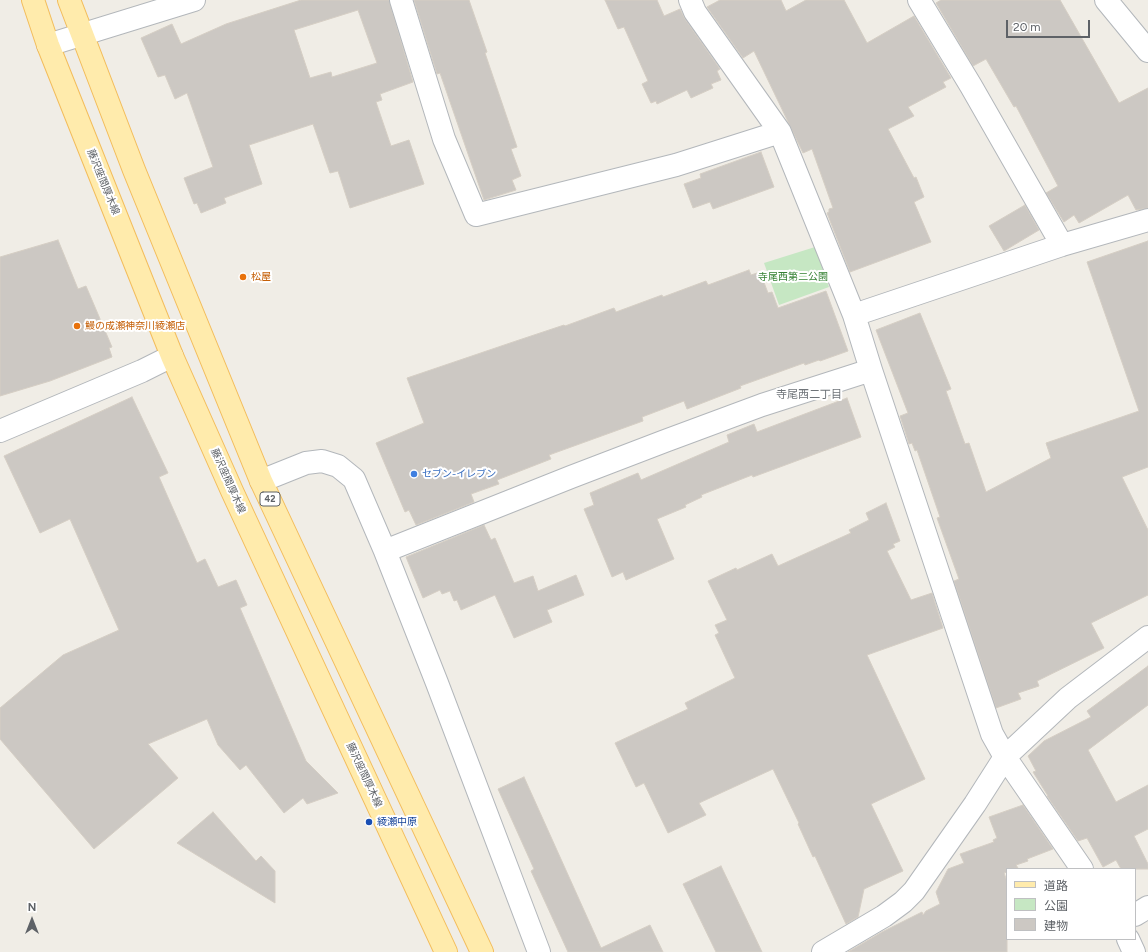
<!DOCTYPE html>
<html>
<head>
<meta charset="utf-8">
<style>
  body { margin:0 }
  #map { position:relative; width:1148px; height:952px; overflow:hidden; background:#f0ede6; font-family:Figtree,"Noto Sans JP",sans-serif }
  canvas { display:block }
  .legend { position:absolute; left:1006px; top:868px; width:130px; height:72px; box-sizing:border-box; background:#fff; border:1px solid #bfc0c2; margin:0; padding:5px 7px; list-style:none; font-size:12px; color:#5e6267 }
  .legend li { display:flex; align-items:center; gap:8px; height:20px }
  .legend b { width:20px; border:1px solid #bfc0c2 }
  .north { position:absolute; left:12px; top:900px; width:40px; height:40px; -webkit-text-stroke:3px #fff; paint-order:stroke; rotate:0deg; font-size:11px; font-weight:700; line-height:16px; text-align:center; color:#5e6267 }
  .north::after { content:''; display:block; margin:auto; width:14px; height:18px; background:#5e6267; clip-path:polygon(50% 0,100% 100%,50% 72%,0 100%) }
  .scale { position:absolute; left:1006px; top:20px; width:84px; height:18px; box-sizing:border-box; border:2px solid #5e6267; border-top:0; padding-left:5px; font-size:12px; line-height:14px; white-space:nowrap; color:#5e6267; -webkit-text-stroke:3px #fff; paint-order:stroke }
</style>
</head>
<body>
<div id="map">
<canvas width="1148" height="952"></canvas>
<ul class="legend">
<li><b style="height:5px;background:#ffebac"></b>道路</li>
<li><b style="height:11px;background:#c6e7c3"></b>公園</li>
<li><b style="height:11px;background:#ccc8c3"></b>建物</li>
</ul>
<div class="north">N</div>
<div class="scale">20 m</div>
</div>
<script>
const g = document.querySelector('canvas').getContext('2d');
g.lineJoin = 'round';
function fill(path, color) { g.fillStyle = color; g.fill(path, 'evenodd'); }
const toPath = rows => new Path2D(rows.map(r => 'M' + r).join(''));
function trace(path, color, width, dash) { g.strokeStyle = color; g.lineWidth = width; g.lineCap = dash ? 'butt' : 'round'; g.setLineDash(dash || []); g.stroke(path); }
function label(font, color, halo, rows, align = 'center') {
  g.font = font + ' Figtree,"Noto Sans JP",sans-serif'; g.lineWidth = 4; g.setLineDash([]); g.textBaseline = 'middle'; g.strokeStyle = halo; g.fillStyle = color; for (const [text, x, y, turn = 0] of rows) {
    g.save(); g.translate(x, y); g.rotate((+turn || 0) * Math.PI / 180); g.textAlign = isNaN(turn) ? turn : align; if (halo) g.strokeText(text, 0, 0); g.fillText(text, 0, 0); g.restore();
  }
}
const green = toPath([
  [815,247,829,287,779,305,764,263]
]);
const building = toPath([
  [301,0,389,0,413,82,380,94,382,100,376,102,391,146,409,140,424,184,350,208,338,171,330,173,313,124,249,145,262,184,224,198,226,203,201,213,197,203,194,204,184,178,213,167,187,93,175,99,165,75,158,77,141,38,172,24,181,44,226,24,301,0],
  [358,10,377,63,332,77,331,72,310,78,294,30,358,10],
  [414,0,469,0,487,52,485,53,517,147,511,149,521,176,512,180,516,190,484,200,440,73,437,74,414,0],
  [605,0,657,0,664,16,680,9,685,19,720,69,717,71,721,80,711,84,713,88,691,98,687,90,657,104,656,101,651,103,642,84,648,81,624,27,618,29,605,0],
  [720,0,781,0,786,11,806,0,844,0,867,43,914,16,951,78,943,82,946,87,908,107,914,116,888,129,914,178,916,177,924,197,914,202,931,242,850,272,827,213,829,212,829,209,833,208,812,149,803,153,754,51,743,58,707,7,720,0],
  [941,0,1060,0,1119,103,1148,88,1148,208,1136,210,1128,195,1079,223,1074,215,1064,222,1046,193,1058,186,1016,106,1014,107,986,59,973,66,936,3,941,0],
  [761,152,774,187,713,209,710,202,693,208,684,184,701,178,700,174,761,152],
  [1025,205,1039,230,1004,251,989,226,1025,205],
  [58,240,78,289,86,286,112,347,109,348,112,357,50,381,0,396,0,257,58,240],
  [1148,241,1148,467,1122,477,1148,530,1148,595,1091,623,1104,648,1037,681,1039,686,1018,693,1021,699,996,708,954,581,959,579,937,518,940,517,917,450,915,451,912,443,909,444,900,416,908,413,876,330,920,313,951,389,946,391,965,444,969,443,986,492,1051,458,1046,443,1139,411,1087,262,1148,241],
  [749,270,751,275,760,272,768,293,772,292,778,308,826,291,848,351,820,361,819,360,805,365,804,363,740,386,741,388,687,409,684,401,642,417,643,421,549,455,551,459,497,480,499,484,471,494,474,502,416,525,409,510,405,512,376,443,424,423,407,378,516,341,564,325,565,326,614,308,616,312,662,295,663,297,706,281,708,285,749,270],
  [132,397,168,473,159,477,197,563,205,559,218,587,236,580,247,605,240,608,306,761,338,793,307,804,303,798,284,813,246,765,240,770,218,745,207,719,148,744,178,778,94,849,0,739,0,708,63,655,119,630,70,519,40,533,4,456,132,397],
  [847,398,861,437,753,477,752,475,701,495,702,497,685,505,686,507,657,519,674,559,626,580,623,572,612,577,584,509,594,505,590,493,638,473,641,480,729,442,727,435,754,424,757,432,847,398],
  [886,503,900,541,893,544,895,547,887,551,911,600,932,593,943,628,867,655,925,779,871,804,903,871,864,889,858,917,846,924,815,856,813,857,798,824,799,823,773,769,699,803,706,815,668,833,644,783,636,787,615,743,688,709,685,703,735,678,715,635,719,633,715,625,727,620,708,581,736,568,737,570,772,554,778,566,851,533,849,530,869,520,866,513,886,503],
  [484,525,491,540,495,538,514,583,533,576,538,591,576,575,584,595,547,610,552,622,514,638,495,595,461,610,457,600,454,601,450,591,442,594,440,590,423,598,406,557,484,525],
  [1148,666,1148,705,1088,750,1116,802,1148,785,1148,829,1134,836,1148,864,1148,869,1121,869,1116,860,1103,867,1087,838,1078,841,1047,796,1048,796,1033,772,1036,771,1028,756,1044,741,1091,717,1087,711,1148,666],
  [524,777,601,948,650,925,663,952,568,952,531,871,534,869,498,789,524,777],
  [1023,805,1053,849,1027,859,1028,861,1016,865,1018,868,1007,869,1007,872,1004,873,1007,881,1007,952,848,952,882,932,922,912,923,915,926,911,940,904,936,892,948,869,964,863,960,854,994,842,993,840,997,838,989,817,1023,805],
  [213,812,256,861,261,856,275,871,275,903,177,843,213,812],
  [721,866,762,952,716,952,683,884,721,866]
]);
const minor = toPath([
  [401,0,444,139,476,215,676,165,780,132],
  [690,0,695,12,780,132,854,315,871,370,992,734,1005,757,1082,869],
  [919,0,971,86,1062,245],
  [1106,0,1148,51],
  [48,45,194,0],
  [854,315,1062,245,1148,220],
  [0,431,142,371,172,356],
  [261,481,306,463,322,461,338,466,354,479,385,551,571,477,665,441,762,405,871,370],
  [385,551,437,683,539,952],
  [1135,915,1148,907],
  [1128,939,1134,952],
  [823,952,884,916,903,902,914,891,975,804,1005,757,1068,698,1148,637]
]);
const major = toPath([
  [33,0,48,45,172,356,232,491,446,952],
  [69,0,134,170,261,481,482,952]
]);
const markers = [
  [243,277,4,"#e8710a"],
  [77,326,4,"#e8710a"],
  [414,474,4,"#3f7fe0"],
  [369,822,4,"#1a4fb4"]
];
const shields = [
  [270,499,20]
];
const shieldNames = [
  ["42",270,499]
];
const streetNames = [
  ["藤沢座間厚木線",103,182,68],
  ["藤沢座間厚木線",228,481,66],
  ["藤沢座間厚木線",364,775,65]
];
const foodNames = [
  ["松屋",251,277],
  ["鰻の成瀬神奈川綾瀬店",85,326]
];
const parkNames = [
  ["寺尾西第二公園",793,277]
];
const shopNames = [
  ["セブン-イレブン",422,474]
];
const transitNames = [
  ["綾瀬中原",377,822]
];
const neighbourhoodNames = [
  ["寺尾西二丁目",809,395]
];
fill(green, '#c6e7c3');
fill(building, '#ccc8c3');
trace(building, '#d5cec4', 1);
trace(minor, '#b3b7bb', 24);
trace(major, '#f3bd5c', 24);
trace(minor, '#fff', 22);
trace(major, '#ffebac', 22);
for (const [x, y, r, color] of markers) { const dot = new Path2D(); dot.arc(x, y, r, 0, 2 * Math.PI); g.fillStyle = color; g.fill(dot); trace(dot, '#fff', 1.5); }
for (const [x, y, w] of shields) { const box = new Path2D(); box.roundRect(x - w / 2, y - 7, w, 14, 3); g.fillStyle = '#fff'; g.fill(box); trace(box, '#5e6267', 1); }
label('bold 9px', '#5e6267', null, shieldNames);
label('10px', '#5e6267', '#fff', streetNames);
label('10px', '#c56008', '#fff', foodNames, 'left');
label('10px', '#358133', '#fff', parkNames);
label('10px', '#366cbe', '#fff', shopNames, 'left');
label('10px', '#164399', '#fff', transitNames, 'left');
label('11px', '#6f7479', '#fff', neighbourhoodNames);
</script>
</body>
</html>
